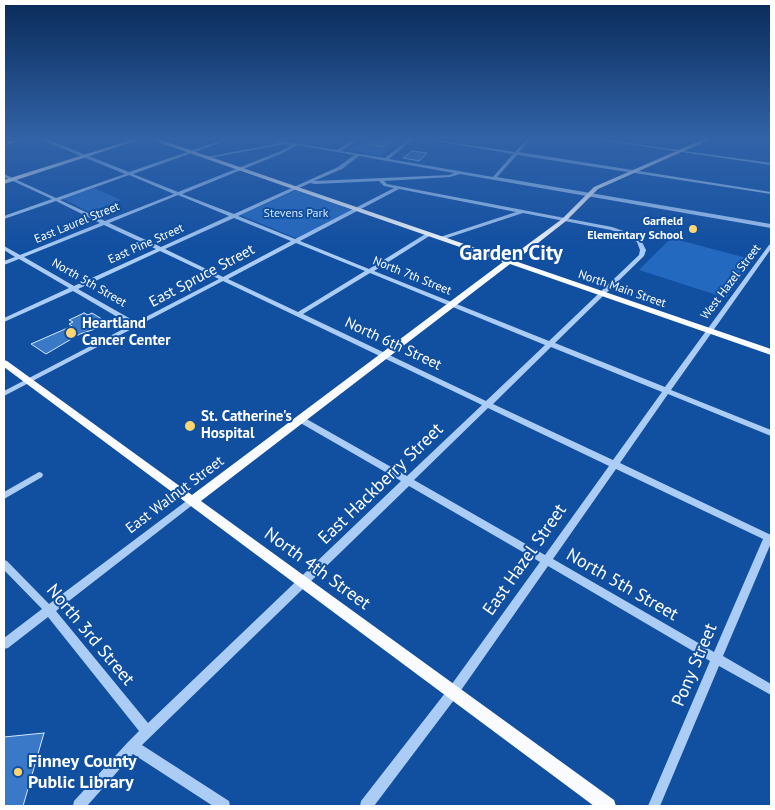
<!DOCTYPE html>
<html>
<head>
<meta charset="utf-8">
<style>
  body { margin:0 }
  #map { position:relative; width:775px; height:810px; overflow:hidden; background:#114fa1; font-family:"PT Sans",sans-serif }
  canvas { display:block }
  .frame { position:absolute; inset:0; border:5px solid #fff; pointer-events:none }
</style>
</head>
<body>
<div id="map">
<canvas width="775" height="810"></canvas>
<div class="frame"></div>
</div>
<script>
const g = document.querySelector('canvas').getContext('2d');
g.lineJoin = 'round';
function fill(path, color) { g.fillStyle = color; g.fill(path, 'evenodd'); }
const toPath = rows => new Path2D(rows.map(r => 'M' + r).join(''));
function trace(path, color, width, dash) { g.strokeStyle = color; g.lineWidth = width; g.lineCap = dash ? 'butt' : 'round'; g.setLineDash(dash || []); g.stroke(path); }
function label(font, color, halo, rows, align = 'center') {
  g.font = font + ' "PT Sans",sans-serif'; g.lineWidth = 4; g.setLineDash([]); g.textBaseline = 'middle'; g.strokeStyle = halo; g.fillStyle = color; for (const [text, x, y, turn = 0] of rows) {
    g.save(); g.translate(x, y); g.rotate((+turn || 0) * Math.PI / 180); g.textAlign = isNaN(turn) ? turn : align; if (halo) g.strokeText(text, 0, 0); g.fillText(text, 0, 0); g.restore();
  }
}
const green = toPath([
  [372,139,404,139,382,156,348,150,358,143,384,147,390,143],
  [94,188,121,200,90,212,63,199],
  [297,190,352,210,296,238,240,215],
  [671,238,754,260,726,298,639,270]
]);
const building = toPath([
  [372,139,390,142,384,147,366,144,372,139],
  [412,151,427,153,419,161,403,158,412,151],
  [84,313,88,315,92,313,105,321,96,327,98,328,80,334,46,354,31,344,72,326,69,324,73,322,69,320,84,313],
  [44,733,23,806,4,806,4,737,44,733]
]);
const minor = toPath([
  [44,139,46,139,129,172,225,139,229,139,228,140,133,174,178,192,281,151,292,145,285,144,209,158,207,157,281,143,268,140,267,139,337,150,355,139,359,139,358,140,341,151,385,158,409,139,413,139,389,159,493,177,513,154,423,139,430,139,515,152,527,139,531,139,519,152,771,192,771,194,517,155,497,177,771,224,771,228,460,174,450,177,384,181,387,184,612,227,632,234,641,240,646,250,644,256,555,343,665,387,769,245,771,244,771,249,671,390,771,430,771,436,668,394,620,463,771,535,771,543,723,656,771,684,771,695,719,666,660,806,648,806,710,661,548,566,457,696,374,806,360,806,361,801,449,688,540,562,409,486,142,745,229,801,230,806,213,806,133,754,87,806,73,806,74,801,128,742,139,731,48,617,8,648,4,649,4,638,42,609,4,570,4,560,7,561,49,604,189,499,192,498,195,499,196,501,195,503,56,611,148,723,401,481,297,421,296,419,297,417,303,417,407,476,482,405,223,281,4,396,4,391,131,325,73,291,4,322,4,318,69,288,19,259,4,265,4,261,15,257,4,250,4,246,20,255,100,223,56,201,4,219,4,216,52,199,4,177,4,174,56,198,125,174,44,141,44,139],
  [297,145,354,155,338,167,234,214,182,194,283,153,297,145],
  [359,156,454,173,449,175,314,181,342,169,359,156],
  [129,175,174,194,105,221,60,200,129,175],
  [379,181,384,186,394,188,295,239,238,216,310,183,315,184,379,181],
  [399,189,516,212,440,237,440,239,444,239,523,213,611,230,628,236,637,242,640,250,639,255,549,341,374,271,431,235,431,233,427,233,369,269,300,241,399,189],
  [178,195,229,216,161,247,109,223,178,195],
  [234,218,291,241,223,277,165,249,234,218],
  [104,225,156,249,74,286,24,257,104,225],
  [296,243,365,271,298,312,228,279,296,243],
  [160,251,219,279,136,322,78,289,160,251],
  [370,273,545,345,486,401,303,314,370,273],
  [551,347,662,392,613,460,493,404,551,347],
  [488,408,609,466,545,555,414,480,488,408],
  [616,469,763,539,714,652,553,559,616,469],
  [592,139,599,139,771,163,771,165,592,139],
  [760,139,771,139,771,141,762,140,760,139],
  [39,472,42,473,43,475,42,477,4,499,4,492,39,472]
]);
const major = toPath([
  [134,139,141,139,4,184,4,180,134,139],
  [152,139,158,139,508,259,562,219,594,187,704,139,709,139,709,140,598,189,566,221,515,261,771,349,771,355,510,264,201,501,614,800,616,806,594,806,4,367,4,360,7,361,192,495,503,262,152,140,152,139]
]);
const rail = toPath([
  [4,144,23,139]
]);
const markers = [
  [693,229,5,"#ffd66f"],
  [71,333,6,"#ffd66f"],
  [190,426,6,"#ffd66f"],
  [18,772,5,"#ffd66f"]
];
const farParknames = [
  ["Stevens Park",296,214]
];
const farPoinames = [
  ["Garfield",683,222],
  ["Elementary School",683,236]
];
const farStreetnames = [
  ["East Laurel Street",77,223,-22],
  ["East Pine Street",146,244,-24],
  ["North 7th Street",412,276,22],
  ["West Hazel Street",731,282,-53],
  ["North 5th Street",89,283,30],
  ["North Main Street",622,289,19]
];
const streetNames = [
  ["East Spruce Street",202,276,-28],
  ["North 6th Street",393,344,25],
  ["East Walnut Street",175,495,-37]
];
const poiNames = [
  ["Heartland",82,324],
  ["Cancer Center",82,341],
  ["St. Catherine's",201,417],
  ["Hospital",201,434]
];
const nearStreetnames = [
  ["East Hackberry Street",381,484,-44],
  ["East Hazel Street",525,560,-55],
  ["North 4th Street",317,569,36],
  ["North 5th Street",622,585,30],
  ["North 3rd Street",90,635,50],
  ["Pony Street",695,665,-67]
];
const nearPoinames = [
  ["Finney County",28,762],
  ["Public Library",28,783]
];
const farTownnames = [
  ["Garden City",511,254]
];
fill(green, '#2469c0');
fill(building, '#3a78c8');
trace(building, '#d4e6fe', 1);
fill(minor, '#aaccf5');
fill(major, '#f9fbff');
trace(rail, '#fff', 2.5);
trace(rail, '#114fa1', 1, [4.5]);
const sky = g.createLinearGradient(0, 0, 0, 252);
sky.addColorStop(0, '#092b59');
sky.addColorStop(0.55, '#3263a8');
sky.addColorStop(1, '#3263a800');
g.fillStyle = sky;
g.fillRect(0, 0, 775, 252);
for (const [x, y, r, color] of markers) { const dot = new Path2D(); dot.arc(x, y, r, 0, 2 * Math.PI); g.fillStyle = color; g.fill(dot); trace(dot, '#114fa1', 2); }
label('12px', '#d4e6fe', '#114fa1', farParknames);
label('bold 12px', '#fff', '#114fa1', farPoinames, 'right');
label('12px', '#fff', '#114fa1', farStreetnames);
label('15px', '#fff', '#114fa1', streetNames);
label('bold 15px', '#fff', '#114fa1', poiNames, 'left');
label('18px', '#fff', '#114fa1', nearStreetnames);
label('bold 18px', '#fff', '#114fa1', nearPoinames, 'left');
label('bold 21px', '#fff', '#114fa1', farTownnames);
</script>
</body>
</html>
